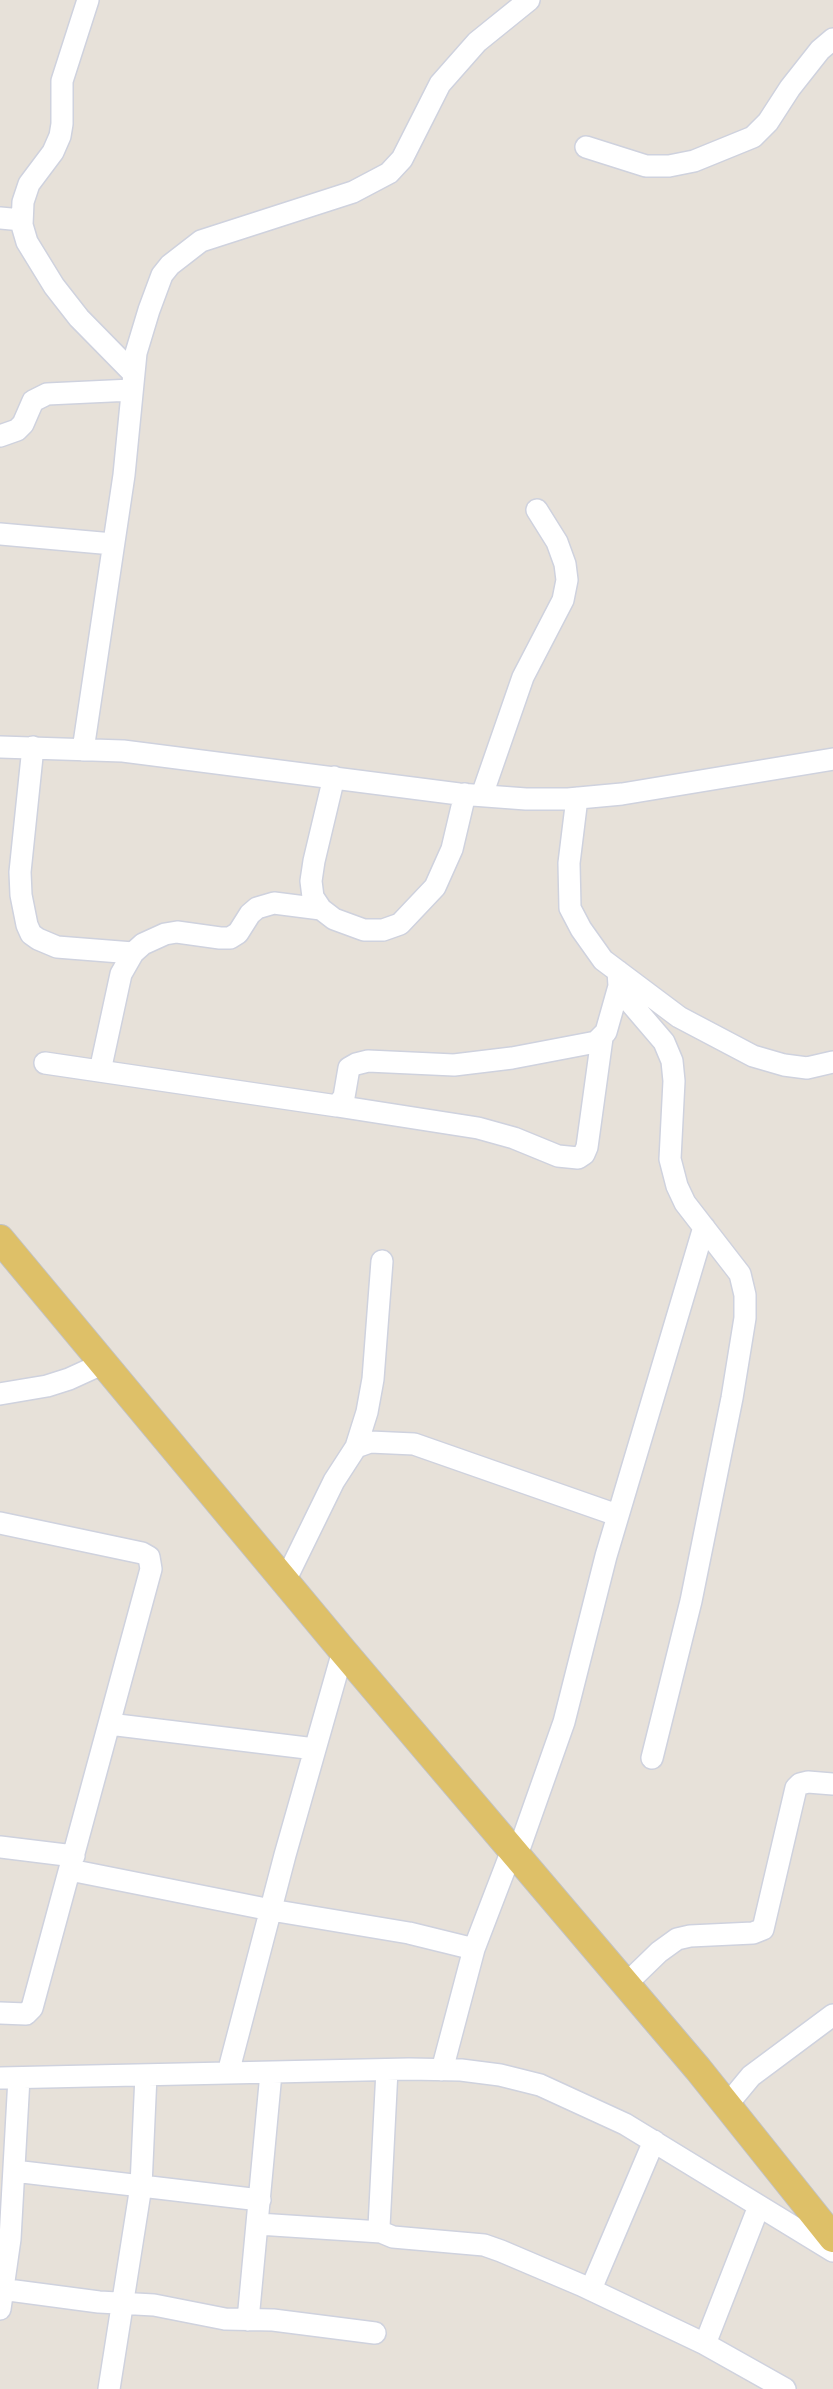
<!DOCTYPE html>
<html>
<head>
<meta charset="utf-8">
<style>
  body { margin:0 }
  canvas { display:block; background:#e7e1d9 }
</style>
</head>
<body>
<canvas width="833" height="2389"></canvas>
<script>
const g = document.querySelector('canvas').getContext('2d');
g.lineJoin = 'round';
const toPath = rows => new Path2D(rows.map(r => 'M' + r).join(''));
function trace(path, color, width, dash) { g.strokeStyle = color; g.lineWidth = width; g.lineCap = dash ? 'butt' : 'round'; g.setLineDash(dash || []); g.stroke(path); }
const minor = toPath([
  [88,0,62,81,62,124,60,136,53,152,29,184,23,202,22,225,27,242,54,286,79,318,134,374],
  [586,147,646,166,669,166,694,161,753,137,768,122,790,88,820,50,833,39],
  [0,218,22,220],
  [0,436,17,430,23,424,33,401,47,394,132,390],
  [0,534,113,544],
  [0,747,123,751,459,794,526,799,568,799,622,794,833,759],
  [33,747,20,872,21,895,27,925,31,934,38,939,57,947,133,953],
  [83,750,124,475,136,353,149,310,162,275,170,265,201,241,353,192,389,173,402,159,440,84,477,42,529,0],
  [334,777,314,861,311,881,313,897,321,909,334,919,364,930,383,930,400,924,435,887,452,849,465,794],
  [482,795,523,677,563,600,567,580,565,564,557,542,537,510],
  [577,798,569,863,570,908,581,929,603,960,679,1017,753,1056,784,1065,807,1068,833,1062],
  [618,971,619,986,623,994,664,1042,672,1061,674,1081,670,1159,677,1186,685,1203,740,1274,745,1295,745,1318,732,1398,691,1601,652,1758],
  [45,1063,337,1106,344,1097,349,1068,356,1064,368,1061,454,1065,512,1058,596,1042,606,1032,619,986],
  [100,1071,121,974,133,953,143,944,165,934,177,932,220,938,230,938,238,933,250,914,257,908,274,903,321,909],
  [337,1106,478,1128,514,1138,558,1156,578,1158,584,1154,587,1147,602,1038],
  [0,1394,47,1386,69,1379,104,1363],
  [356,1447,367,1412,373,1379,382,1261],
  [0,1523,142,1553,149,1557,151,1569,32,2008,26,2014,0,2013],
  [286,1579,334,1481,356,1447,370,1442,414,1444,617,1515],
  [109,1724,315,1749],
  [0,1847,74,1856],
  [517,1855,564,1722,606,1556,704,1227],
  [70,1870,271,1910,409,1933,474,1949],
  [626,1984,659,1952,677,1939,690,1936,753,1933,763,1929,796,1788,800,1784,808,1782,833,1784],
  [387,2070,379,2227,381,2232,393,2237,484,2245,501,2251,581,2285,705,2344,785,2389],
  [442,2070,474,1949,512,1850],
  [228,2073,285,1855,343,1651],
  [0,2078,409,2069,461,2070,500,2075,540,2085,625,2124,833,2251],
  [727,2105,751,2076,833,2015],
  [14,2171,260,2200],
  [258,2224,381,2232],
  [0,2289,99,2302,154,2305,225,2319,273,2320,375,2333],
  [591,2289,654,2141],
  [0,2309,10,2239,19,2078],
  [248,2320,271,2073],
  [705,2344,759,2206],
  [109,2389,141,2186,146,2075]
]);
const major = toPath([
  [0,1239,343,1651,698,2069,833,2238]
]);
trace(minor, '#cfd2de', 24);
trace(major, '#c2c2c2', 30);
trace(minor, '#fff', 21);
trace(major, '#dec068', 28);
</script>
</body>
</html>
